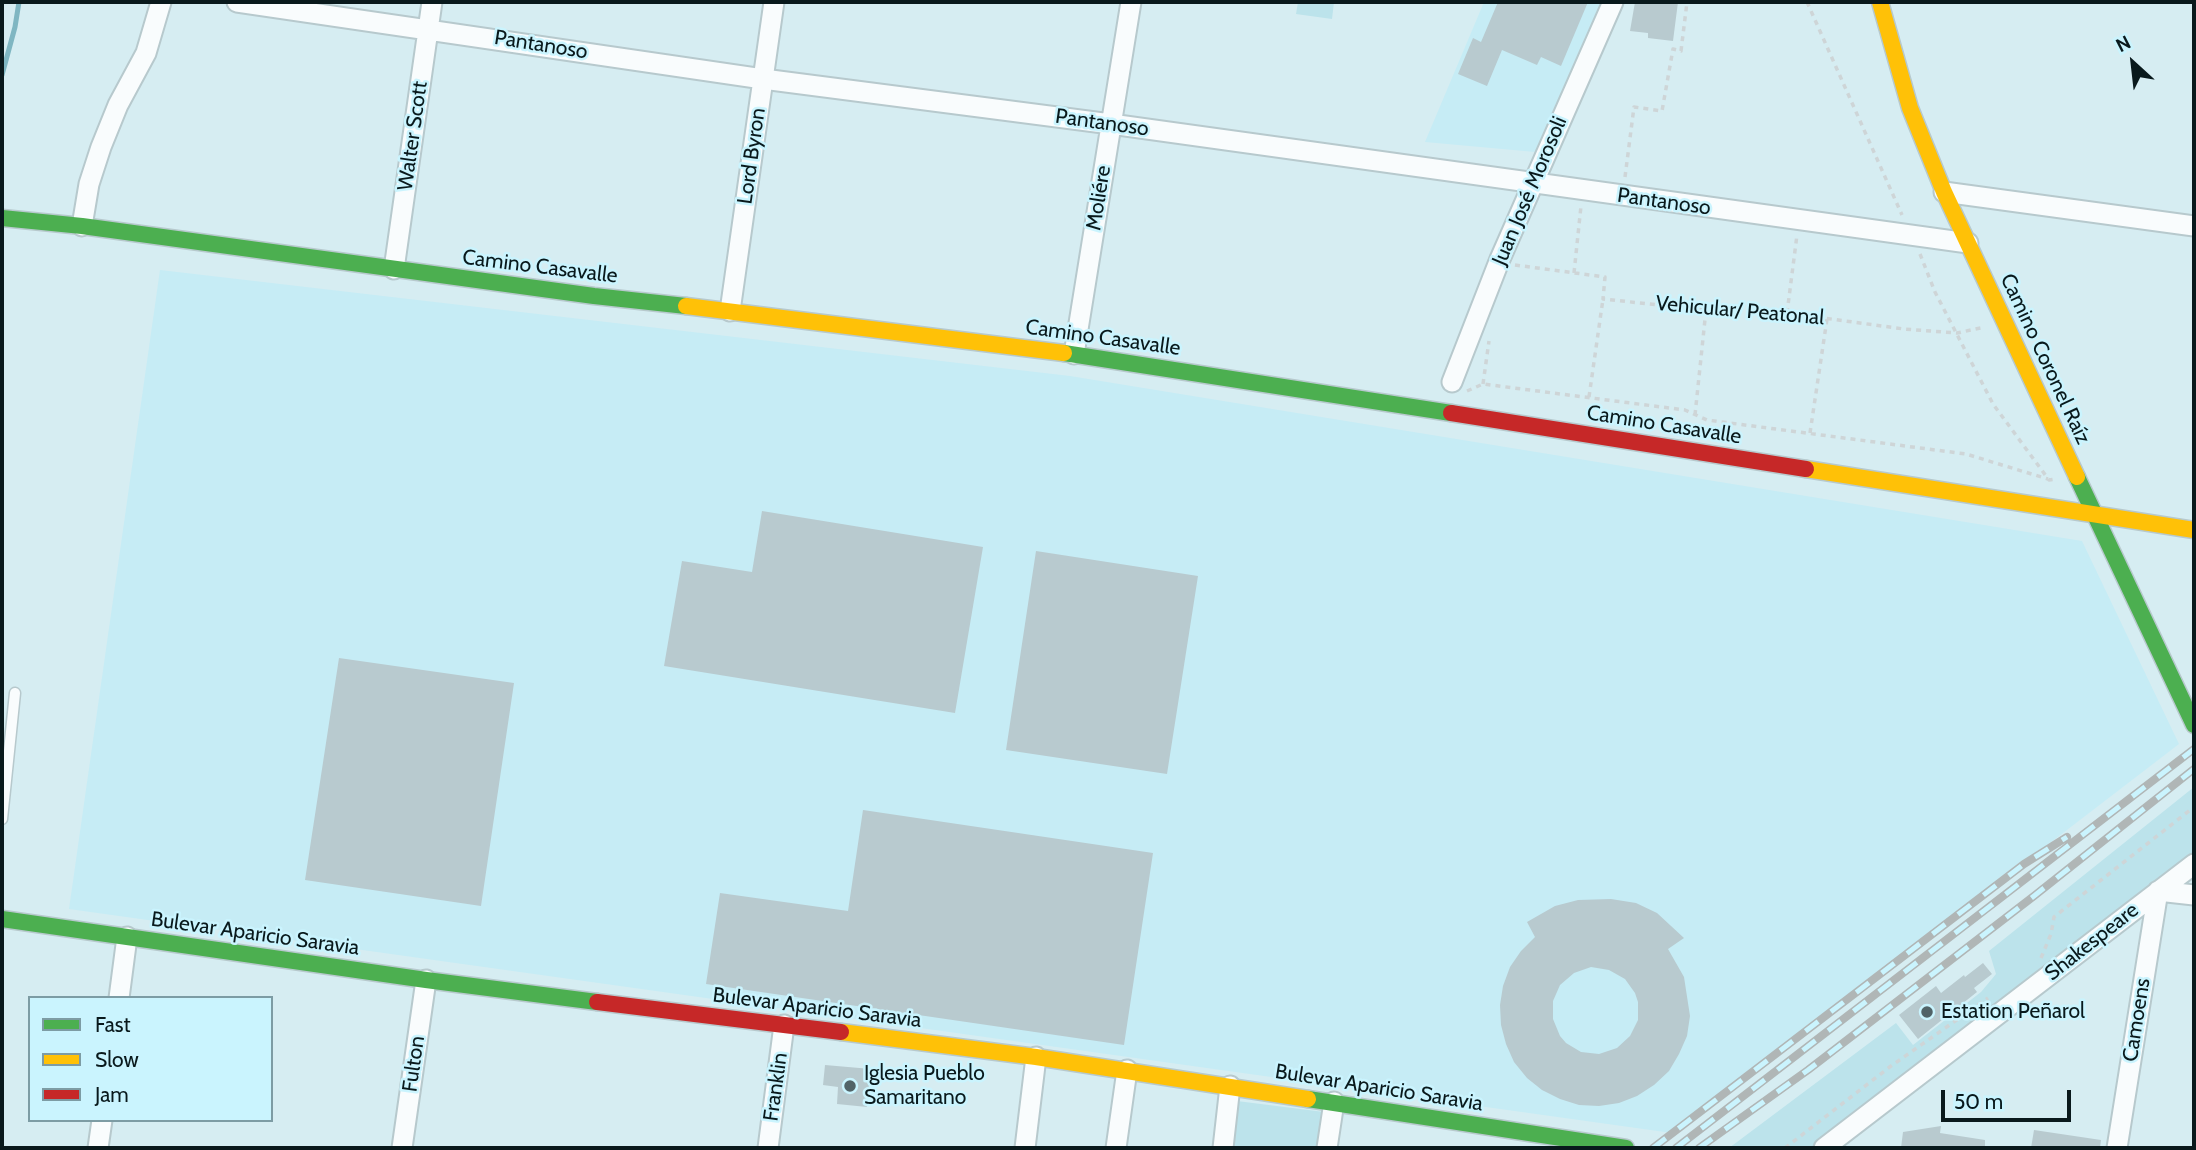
<!DOCTYPE html>
<html>
<head>
<meta charset="utf-8">
<style>
  body { margin:0 }
  #map { position:relative; width:2196px; height:1150px; overflow:hidden; background:#d6edf2; font-family:Cabin,sans-serif }
  canvas { display:block }
  .frame { position:absolute; inset:0; border:4px solid #09191c; pointer-events:none }
  .legend { position:absolute; left:28px; top:996px; width:245px; height:126px; box-sizing:border-box; background:#caf4fe; border:2px solid #7d9ca4; margin:0; padding:9px 12px; list-style:none; font-size:21px; color:#09191c }
  .legend li { display:flex; align-items:center; gap:14px; height:35px }
  .legend b { width:35px; border:2px solid #7d9ca4 }
  .north { position:absolute; left:2098px; top:28px; width:70px; height:70px; -webkit-text-stroke:5px #caf4fe; paint-order:stroke; rotate:333deg; font-size:19px; font-weight:700; line-height:28px; text-align:center; color:#09191c }
  .north::after { content:''; display:block; margin:auto; width:24px; height:32px; background:#09191c; clip-path:polygon(50% 0,100% 100%,50% 72%,0 100%) }
  .scale { position:absolute; left:1941px; top:1090px; width:130px; height:32px; box-sizing:border-box; border:4px solid #09191c; border-top:0; padding-left:9px; font-size:21px; line-height:24px; white-space:nowrap; color:#09191c; -webkit-text-stroke:5px #caf4fe; paint-order:stroke }
</style>
</head>
<body>
<div id="map">
<canvas width="2196" height="1150"></canvas>
<div class="frame"></div>
<ul class="legend">
<li><b style="height:9px;background:#4caf50"></b>Fast</li>
<li><b style="height:9px;background:#ffc107"></b>Slow</li>
<li><b style="height:9px;background:#c62828"></b>Jam</li>
</ul>
<div class="north">N</div>
<div class="scale">50 m</div>
</div>
<script>
const g = document.querySelector('canvas').getContext('2d');
g.lineJoin = 'round';
function fill(path, color) { g.fillStyle = color; g.fill(path, 'evenodd'); }
const toPath = rows => new Path2D(rows.map(r => 'M' + r).join(''));
function trace(path, color, width, dash) { g.strokeStyle = color; g.lineWidth = width; g.lineCap = dash ? 'butt' : 'round'; g.setLineDash(dash || []); g.stroke(path); }
function label(font, color, halo, rows, align = 'center') {
  g.font = font + ' Cabin,sans-serif'; g.lineWidth = 5; g.setLineDash([]); g.textBaseline = 'middle'; g.strokeStyle = halo; g.fillStyle = color; for (const [text, x, y, turn = 0] of rows) {
    g.save(); g.translate(x, y); g.rotate((+turn || 0) * Math.PI / 180); g.textAlign = isNaN(turn) ? turn : align; if (halo) g.strokeText(text, 0, 0); g.fillText(text, 0, 0); g.restore();
  }
}
const built = toPath([
  [1484,2,1601,2,1535,152,1425,142],
  [160,270,1070,376,2082,541,2179,744,1672,1133,69,909]
]);
const green = toPath([
  [1298,2,1334,2,1332,19,1296,14],
  [2194,787,2194,856,1814,1148,1729,1148,1896,1023,1913,1045,1981,992,1996,974,1989,951],
  [1237,1101,1324,1112,1321,1148,1230,1148]
]);
const stream = toPath([
  [2,75,15,27,19,2]
]);
const building = toPath([
  [1498,2,1588,2,1561,66,1541,57,1537,65,1502,50,1487,86,1458,74,1473,38,1481,42],
  [1635,2,1678,2,1673,41,1648,38,1648,33,1630,31],
  [762,511,983,547,955,713,664,666,682,561,752,572],
  [1036,551,1198,576,1167,774,1006,750],
  [339,658,514,683,481,906,305,880],
  [863,810,1153,853,1124,1045,706,984,720,893,848,911],
  [1611,899,1636,903,1657,913,1684,938,1668,949,1684,977,1690,1016,1687,1036,1679,1054,1669,1071,1654,1085,1637,1096,1619,1103,1599,1106,1579,1105,1560,1099,1542,1090,1527,1078,1514,1062,1506,1044,1501,1025,1500,1005,1503,986,1510,967,1521,951,1535,937,1527,922,1555,906,1578,900],
  [1591,967,1609,970,1625,979,1635,993,1638,1002,1638,1020,1630,1036,1617,1048,1599,1054,1581,1052,1566,1043,1560,1036,1553,1019,1553,1001,1560,985,1574,973],
  [1983,963,1992,974,1974,988,1977,992,1918,1039,1899,1015,1936,986,1941,993,1964,975,1965,977],
  [825,1065,871,1069,867,1107,837,1104,838,1087,823,1085],
  [1941,1126,1940,1133,1985,1140,1985,1148,1901,1148,1903,1132],
  [2034,1130,2101,1140,2100,1148,2031,1148]
]);
const path = toPath([
  [1807,2,1902,215],
  [1625,177,1634,107,1662,111,1673,49,1681,51,1687,2],
  [1920,254,1935,292,1993,404,2049,480,2056,479],
  [1515,265,1605,277,1603,299,1706,310,1709,306,1787,313,1904,329,1957,333,1985,327],
  [1574,273,1581,206],
  [1787,313,1797,235],
  [1483,384,1489,341],
  [1467,391,1483,384,1685,410,1707,420,1966,454,2048,479],
  [1589,397,1603,299],
  [1695,415,1706,310],
  [1810,433,1827,319],
  [2041,958,2051,934,2054,917,2194,807],
  [1785,1148,1891,1066,1988,998]
]);
const lane = toPath([
  [2,819,15,693]
]);
const street = toPath([
  [237,2,763,79,1111,124,1968,243],
  [1944,192,2194,226],
  [82,226,89,184,101,147,118,105,146,53,161,2],
  [394,269,432,2],
  [730,311,774,2],
  [1074,354,1131,2],
  [1452,382,1500,259,1613,2],
  [2158,891,2194,895],
  [119,998,127,937],
  [98,1148,102,1120],
  [402,1148,426,980],
  [768,1148,784,1025],
  [1025,1148,1036,1057],
  [1116,1148,1127,1070],
  [1223,1148,1230,1086],
  [1327,1148,1334,1102],
  [1824,1148,2194,864],
  [2117,1148,2158,891]
]);
const fast = toPath([
  [2,218,82,226,594,296,686,306],
  [1064,353,1451,413],
  [2077,477,2194,725],
  [2,919,426,980,597,1002],
  [1308,1099,1626,1148]
]);
const slow = toPath([
  [1880,2,1910,108,1944,192,2077,477],
  [686,306,1064,353],
  [1806,469,2194,530],
  [841,1032,1036,1057,1308,1099]
]);
const jam = toPath([
  [1451,413,1806,469],
  [597,1002,841,1032]
]);
const rail = toPath([
  [1653,1148,2024,864,2067,837],
  [1676,1148,2194,749],
  [1699,1148,1808,1070,2034,896,2194,769]
]);
const markers = [
  [1927,1012,7,"#516367"],
  [850,1086,7,"#516367"]
];
const streetNames = [
  ["Pantanoso",541,45,9],
  ["Pantanoso",1102,123,8],
  ["Walter Scott",413,136,-82],
  ["Lord Byron",752,156,-82],
  ["Juan José Morosoli",1530,191,-67],
  ["Moliére",1099,198,-81],
  ["Pantanoso",1664,202,8],
  ["Camino Casavalle",540,267,7],
  ["Vehicular/ Peatonal",1740,311,5],
  ["Camino Casavalle",1103,338,8],
  ["Camino Coronel Raíz",2045,359,65],
  ["Camino Casavalle",1664,425,9],
  ["Bulevar Aparicio Saravia",255,934,8],
  ["Shakespeare",2092,942,-38],
  ["Bulevar Aparicio Saravia",817,1008,7],
  ["Camoens",2137,1020,-81],
  ["Fulton",414,1064,-82],
  ["Franklin",776,1087,-82],
  ["Bulevar Aparicio Saravia",1379,1088,9]
];
const poiNames = [
  ["Estation Peñarol",1941,1012],
  ["Iglesia Pueblo",864,1074],
  ["Samaritano",864,1098]
];
fill(built, '#c6ecf5');
fill(green, '#bce3eb');
trace(stream, '#7fb6c2', 5);
fill(building, '#b8cacf');
trace(lane, '#b7c9cd', 13);
trace(street, '#b7c9cd', 23);
trace(fast, '#b7c9cd', 19);
trace(slow, '#b7c9cd', 19);
trace(jam, '#b7c9cd', 19);
trace(path, '#ced5d7', 3.5, [5, 5]);
trace(lane, '#f9fcfd', 10);
trace(street, '#f9fcfd', 19);
trace(fast, '#4caf50', 16);
trace(slow, '#ffc107', 16);
trace(jam, '#c62828', 16);
trace(rail, '#b0b6b6', 8);
trace(rail, '#caf4fe', 5, [16]);
for (const [x, y, r, color] of markers) { const dot = new Path2D(); dot.arc(x, y, r, 0, 2 * Math.PI); g.fillStyle = color; g.fill(dot); trace(dot, '#caf4fe', 2.5); }
label('21px', '#09191c', '#caf4fe', streetNames);
label('21px', '#09191c', '#caf4fe', poiNames, 'left');
</script>
</body>
</html>
